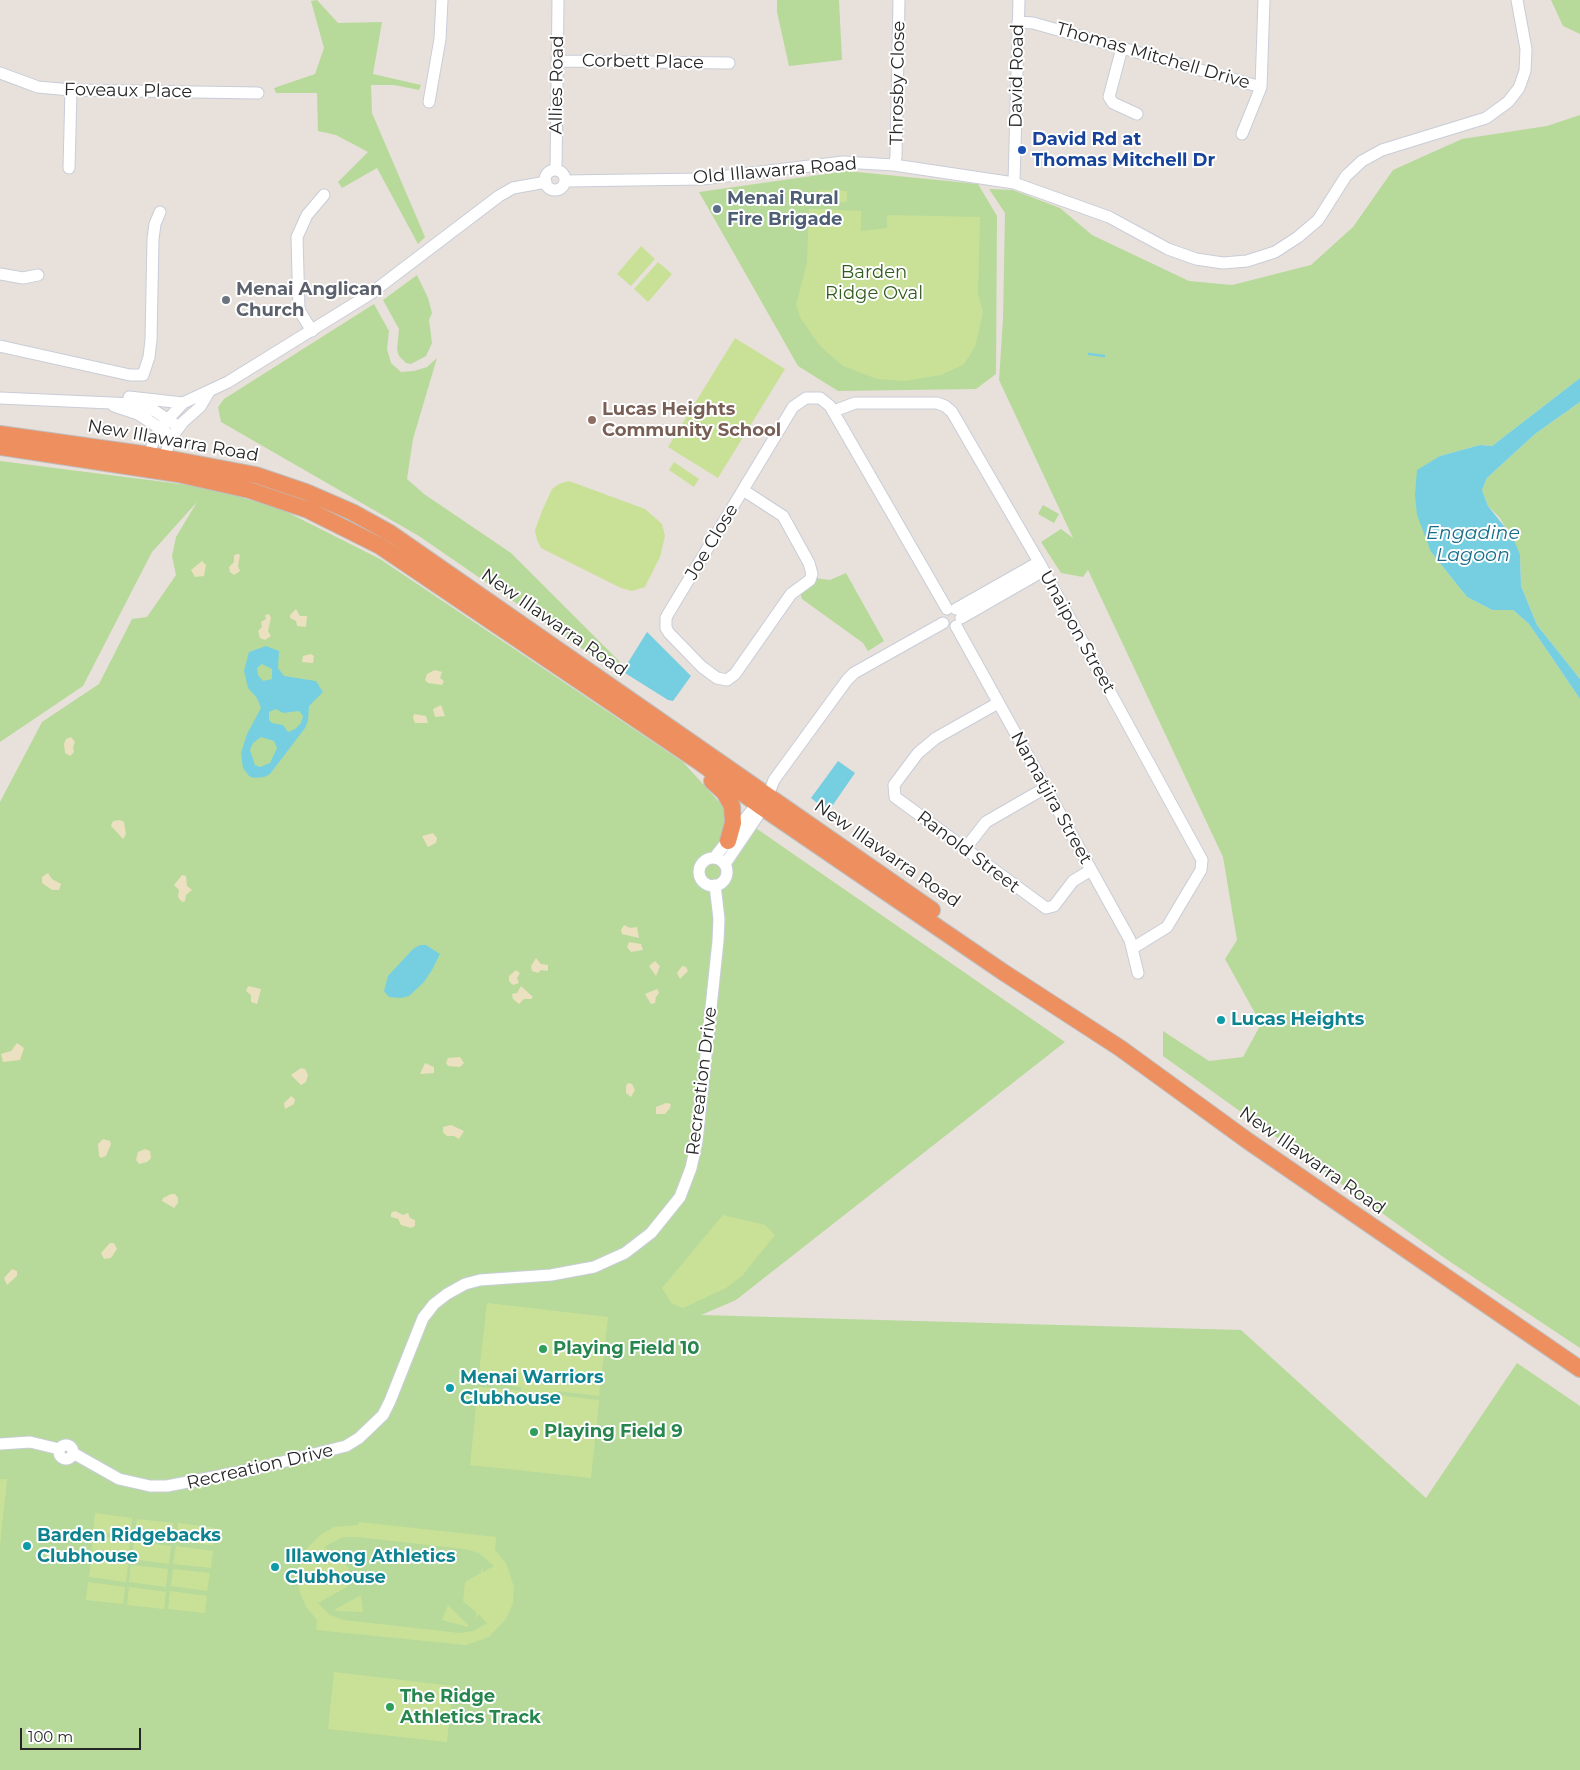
<!DOCTYPE html>
<html>
<head>
<meta charset="utf-8">
<style>
  body { margin:0 }
  #map { position:relative; width:1580px; height:1770px; overflow:hidden; background:#e8e0da; font-family:Montserrat,sans-serif }
  canvas { display:block }
  .scale { position:absolute; left:20px; top:1728px; width:121px; height:22px; box-sizing:border-box; border:2px solid #272727; border-top:0; padding-left:6px; font-size:15px; line-height:18px; white-space:nowrap; color:#272727; -webkit-text-stroke:4px #fff; paint-order:stroke }
</style>
</head>
<body>
<div id="map">
<canvas width="1580" height="1770"></canvas>
<div class="scale">100 m</div>
</div>
<script>
const g = document.querySelector('canvas').getContext('2d');
g.lineJoin = 'round';
function fill(path, color) { g.fillStyle = color; g.fill(path, 'evenodd'); }
const toPath = rows => new Path2D(rows.map(r => 'M' + r).join(''));
function trace(path, color, width, dash) { g.strokeStyle = color; g.lineWidth = width; g.lineCap = dash ? 'butt' : 'round'; g.setLineDash(dash || []); g.stroke(path); }
function label(font, color, halo, rows, align = 'center') {
  g.font = font + ' Montserrat,sans-serif'; g.lineWidth = 4; g.setLineDash([]); g.textBaseline = 'middle'; g.strokeStyle = halo; g.fillStyle = color; for (const [text, x, y, turn = 0] of rows) {
    g.save(); g.translate(x, y); g.rotate((+turn || 0) * Math.PI / 180); g.textAlign = isNaN(turn) ? turn : align; if (halo) g.strokeText(text, 0, 0); g.fillText(text, 0, 0); g.restore();
  }
}
const green = toPath([
  [317,0,338,23,382,22,373,74,421,85,419,90,394,85,371,85,372,113,425,237,418,244,377,168,342,188,338,182,368,152,336,135,318,131,317,93,276,93,274,88,315,74,324,48,311,1],
  [777,0,839,0,842,60,789,66,777,12],
  [1551,0,1580,0,1580,34,1563,26],
  [1580,115,1580,378,1492,446,1480,445,1440,456,1431,552,1467,597,1492,610,1513,610,1529,624,1580,699,1580,1348,1446,1259,1163,1056,1163,1031,1209,1061,1243,1057,1261,1024,1225,959,1237,940,1223,857,1088,570,1083,577,1061,573,1041,542,1061,529,1073,538,999,380,1003,319,1005,213,989,189,1013,190,1060,208,1092,235,1189,281,1232,285,1311,265,1353,227,1393,170,1462,139,1547,126],
  [847,171,978,184,997,216,996,374,976,389,838,391,798,366,699,192],
  [417,275,428,298,432,313,429,320,432,343,426,356,411,364,406,363,399,356,397,350,399,329,383,300],
  [374,304,389,331,387,349,391,363,401,372,414,371,427,367,437,358,413,439,407,479,424,494,511,553,621,663,616,672,419,536,221,422,218,407,224,399],
  [1580,402,1580,679,1537,625,1521,586,1520,554,1500,518,1488,506,1482,490,1487,478,1535,434],
  [0,461,204,487,279,508,380,559,683,762,721,804,1065,1042,736,1300,701,1315,1241,1330,1426,1498,1517,1363,1580,1406,1580,1770,0,1770,0,802,42,722,99,684,132,619,147,617,176,575,172,556,176,537,197,502,152,552,83,686,0,742],
  [1043,505,1059,514,1054,523,1038,514],
  [846,573,884,641,868,651,863,643,802,599,800,592,815,578,830,580]
]);
const sand = toPath([
  [238,554,240,555,238,566,240,571,234,575,230,572,229,567,234,562,234,555],
  [202,561,206,565,204,576,195,577,191,570],
  [296,609,300,616,307,616,306,627,297,626,296,621,290,618,290,615],
  [269,614,271,618,268,631,271,636,265,640,260,638,258,631,262,627,261,622,266,619,265,615],
  [311,654,314,656,313,663,302,662,303,656],
  [435,670,442,672,440,678,444,681,442,685,428,683,425,680,427,674],
  [441,705,445,716,435,717,433,709],
  [414,714,426,716,428,723,415,723,413,718],
  [71,737,75,742,73,747,74,752,70,756,65,753,64,744,66,739],
  [120,820,124,822,126,834,123,839,111,826,113,821],
  [433,833,437,838,436,843,428,847,422,836],
  [48,873,52,879,61,884,59,890,52,890,42,883,42,877],
  [182,875,186,876,187,886,192,890,186,895,185,901,182,902,178,897,179,890,174,885],
  [624,925,630,928,637,927,639,938,622,934,621,930],
  [629,942,641,944,643,950,631,952,627,947],
  [536,958,541,964,548,965,548,971,541,970,538,973,532,971,531,966],
  [655,961,660,966,656,976,649,966],
  [682,966,686,967,688,971,680,979,677,973],
  [516,970,520,973,517,978,519,983,513,985,509,981,509,976],
  [248,986,261,989,257,1004,251,1002,251,995,246,991],
  [521,986,533,997,531,999,524,999,519,1004,513,999,512,994,517,993],
  [657,989,659,993,656,997,655,1003,651,1004,645,994],
  [17,1043,24,1048,20,1060,3,1062,1,1054,11,1051],
  [460,1057,464,1063,460,1067,448,1066,446,1063,448,1058],
  [425,1063,434,1067,434,1073,420,1074],
  [301,1068,305,1069,308,1075,306,1082,301,1085,291,1075],
  [628,1083,632,1084,635,1090,631,1097,626,1093,626,1086],
  [291,1096,295,1099,294,1104,285,1109,284,1103],
  [666,1103,671,1104,670,1108,665,1114,656,1114,656,1107],
  [451,1125,464,1131,459,1139,454,1136,447,1136,443,1132,443,1127],
  [103,1139,110,1141,111,1144,106,1156,101,1158,99,1156,98,1144],
  [145,1149,150,1151,151,1158,147,1162,139,1164,136,1160,138,1152],
  [171,1194,175,1194,178,1198,178,1203,174,1208,162,1201,163,1198],
  [395,1211,403,1215,408,1213,410,1218,415,1220,415,1226,411,1228,401,1225,398,1219,391,1217,391,1213],
  [110,1243,114,1243,117,1249,111,1258,104,1259,101,1253],
  [12,1269,17,1271,17,1276,7,1285,4,1278]
]);
const pitch = toPath([
  [818,190,847,191,847,202,818,201],
  [809,209,861,211,861,231,887,228,887,215,980,217,978,294,983,312,975,347,964,364,941,375,904,381,877,379,843,366,820,346,801,319,796,305,807,263],
  [641,246,655,259,631,286,617,274],
  [658,262,672,274,648,302,634,289],
  [735,338,785,369,718,478,668,447],
  [674,462,699,479,694,487,669,470],
  [569,481,645,509,662,524,665,536,660,557,645,587,632,591,621,588,541,548,537,540,535,530,542,511,552,489,559,484],
  [723,1215,765,1225,775,1235,742,1276,726,1288,683,1308,672,1304,662,1288],
  [487,1303,608,1317,599,1396,557,1391,556,1395,599,1400,591,1478,470,1465,478,1387,521,1391,521,1387,478,1382],
  [0,1479,7,1479,0,1545],
  [95,1513,132,1518,130,1536,93,1531],
  [137,1519,173,1523,171,1541,134,1536],
  [359,1522,496,1537,495,1550,506,1563,514,1587,513,1603,506,1619,489,1637,466,1645,316,1630,317,1620,306,1607,300,1593,298,1577,301,1562,308,1547,320,1535,334,1527,358,1525],
  [343,1537,357,1537,465,1549,479,1553,494,1566,483,1572,482,1567,481,1573,465,1582,463,1601,476,1612,476,1619,478,1614,487,1623,474,1631,459,1633,344,1620,330,1615,318,1603,347,1587,349,1568,324,1547],
  [178,1523,215,1528,213,1545,176,1541],
  [93,1536,130,1541,128,1558,91,1554],
  [134,1542,171,1546,169,1564,132,1559],
  [176,1546,213,1551,211,1568,173,1564],
  [91,1560,128,1564,126,1582,89,1577],
  [131,1565,168,1569,166,1587,129,1582],
  [173,1569,210,1573,207,1591,171,1586],
  [88,1582,125,1587,123,1604,86,1600],
  [129,1587,166,1592,164,1609,127,1605],
  [170,1591,207,1596,205,1613,168,1609],
  [361,1595,363,1612,335,1611,336,1609],
  [448,1605,468,1625,468,1627,442,1620],
  [334,1672,453,1686,447,1742,328,1729]
]);
const water = toPath([
  [1580,378,1580,402,1535,434,1487,478,1482,490,1488,506,1512,536,1520,554,1521,586,1537,625,1580,679,1580,699,1529,624,1513,610,1492,610,1467,597,1431,552,1417,515,1415,495,1417,470,1440,456,1480,445,1492,446],
  [647,632,691,676,673,701,668,700,625,673,624,669],
  [266,646,279,651,278,668,284,676,316,681,323,692,309,706,308,721,305,728,270,774,264,777,254,778,249,776,243,768,241,753,247,734,261,708,257,698,248,688,244,671,249,652],
  [262,664,272,669,272,679,263,681,258,675,257,668],
  [276,709,283,713,299,711,303,716,301,723,295,729,288,732,283,725,272,723,269,720,269,712],
  [261,737,274,741,277,748,270,763,260,767,255,765,250,750,253,743],
  [838,761,855,773,828,812,811,798],
  [420,945,426,945,440,954,432,970,424,982,409,996,401,998,389,997,384,991,388,976,413,949]
]);
const stream = toPath([
  [1089,354,1104,356]
]);
const minor = toPath([
  [1018,22,1033,23,1261,87,1264,0],
  [1122,48,1109,97,1113,103,1137,114],
  [557,61,729,63],
  [0,73,38,87,71,90,258,93],
  [429,102,440,39,442,0],
  [1242,134,1261,87],
  [894,165,896,157,899,0],
  [69,168,71,90],
  [556,170,558,0],
  '545 180a10 10 0 1 1 20 0a10 10 0 1 1-20 0Z',
  [565,181,702,179,843,162,894,165,1014,183,1109,217,1168,249,1196,259,1223,263,1247,261,1275,252,1298,237,1318,220,1346,176,1362,161,1382,150,1486,118,1508,102,1519,88,1525,71,1526,49,1517,0],
  [1014,183,1019,0],
  [0,274,23,278,38,275],
  [312,331,299,310,297,237,307,215,324,195],
  [0,346,130,375,143,375,149,357,151,340,153,239,155,224,160,212],
  [129,397,183,403],
  [0,398,133,404,155,411,179,427],
  [114,406,138,414,166,432],
  [834,411,855,403,937,403,945,406,952,412,1039,562,1202,860,1201,870,1167,927,1133,948],
  [148,462,153,442,160,428,183,403,228,382,370,294,499,196,513,188,546,182],
  [161,464,172,437,183,422,200,407,209,392],
  [743,490,783,516,809,563,812,574,810,580,791,594,735,674,727,680,717,678,702,667,669,633,666,628,666,618,668,614,793,407,806,398,820,398,830,406,947,609],
  [956,609,1039,562],
  [961,618,1043,571],
  [956,626,1130,940,1138,973],
  [998,703,936,738,918,753,894,785,895,797,1046,908,1054,906,1073,881,1091,870],
  [965,849,986,822,1045,788],
  [714,858,761,799],
  '699 872a14 14 0 1 1 28 0a14 14 0 1 1-28 0Z',
  [725,864,763,808,774,780,847,680,854,673,943,623],
  [0,1444,30,1442,59,1449],
  '59 1452a7 7 0 1 1 14 0a7 7 0 1 1-14 0Z',
  [73,1453,119,1479,150,1486,167,1486,250,1470,346,1446,359,1438,383,1415,390,1401,423,1318,434,1304,447,1294,465,1284,480,1280,551,1275,594,1267,625,1253,651,1233,680,1197,691,1168,697,1141,718,941,719,919,715,885]
]);
const highway = toPath([
  [0,434,150,455,256,475,306,492,352,512,390,533,932,910],
  [0,447,178,474,249,490,308,510,380,546,698,761,763,808,1003,972,1120,1048,1248,1141,1580,1369],
  [712,781,724,792,732,806,733,823,728,841]
]);
const markers = [
  [1022,150,5,"#1a4fb4"],
  [717,209,5,"#5c6f8a"],
  [226,300,5,"#6b7280"],
  [592,420,5,"#8d6e63"],
  [1221,1020,5,"#0f9aa8"],
  [543,1349,5,"#2e9e5b"],
  [450,1388,5,"#0f9aa8"],
  [534,1432,5,"#2e9e5b"],
  [27,1546,5,"#0f9aa8"],
  [275,1567,5,"#0f9aa8"],
  [390,1707,5,"#2e9e5b"]
];
const streetNames = [
  ["Thomas Mitchell Drive",1153,56,16],
  ["Corbett Place",643,62,1],
  ["David Road",1017,76,-89],
  ["Throsby Close",898,83,-89],
  ["Allies Road",557,85,-89],
  ["Foveaux Place",128,91,1],
  ["Old Illawarra Road",775,171,-5],
  ["New Illawarra Road",173,441,10],
  ["Joe Close",712,542,-59],
  ["New Illawarra Road",554,623,35],
  ["Unaipon Street",1077,632,61],
  ["Namatjira Street",1051,798,61],
  ["Ranold Street",968,852,37],
  ["New Illawarra Road",887,854,35],
  ["Recreation Drive",702,1081,-83],
  ["New Illawarra Road",1312,1161,35],
  ["Recreation Drive",260,1467,-13]
];
const transitNames = [
  ["David Rd at",1032,140],
  ["Thomas Mitchell Dr",1032,161]
];
const serviceNames = [
  ["Menai Rural",727,199],
  ["Fire Brigade",727,220]
];
const parkNames = [
  ["Barden",874,273],
  ["Ridge Oval",874,294]
];
const worshipNames = [
  ["Menai Anglican",236,290],
  ["Church",236,311]
];
const educationNames = [
  ["Lucas Heights",602,410],
  ["Community School",602,431]
];
const cultureNames = [
  ["Lucas Heights",1231,1020],
  ["Menai Warriors",460,1378],
  ["Clubhouse",460,1399],
  ["Barden Ridgebacks",37,1536],
  ["Clubhouse",37,1557],
  ["Illawong Athletics",285,1557],
  ["Clubhouse",285,1578]
];
const leisureNames = [
  ["Playing Field 10",553,1349],
  ["Playing Field 9",544,1432],
  ["The Ridge",400,1697],
  ["Athletics Track",400,1718]
];
const waterNames = [
  ["Engadine",1473,533],
  ["Lagoon",1473,555]
];
fill(green, '#b7da9b');
fill(sand, '#ebe0bf');
fill(pitch, '#c9e197');
fill(water, '#76cfe1');
trace(stream, '#76cfe1', 2.5);
trace(minor, '#c8cdd8', 13);
trace(highway, '#bebebe', 18);
trace(minor, '#fff', 11);
trace(highway, '#ed8f5f', 16);
for (const [x, y, r, color] of markers) { const dot = new Path2D(); dot.arc(x, y, r, 0, 2 * Math.PI); g.fillStyle = color; g.fill(dot); trace(dot, '#fff', 2); }
label('18px', '#272727', '#fff', streetNames);
label('bold 18px', '#164399', '#fff', transitNames, 'left');
label('bold 18px', '#4e5e75', '#fff', serviceNames, 'left');
label('18px', '#325b20', '#fff', parkNames);
label('bold 18px', '#5b616d', '#fff', worshipNames, 'left');
label('bold 18px', '#785e54', '#fff', educationNames, 'left');
label('bold 18px', '#0d838f', '#fff', cultureNames, 'left');
label('bold 18px', '#27864d', '#fff', leisureNames, 'left');
label('italic 19px', '#1a6d88', '#fff', waterNames);
</script>
</body>
</html>
